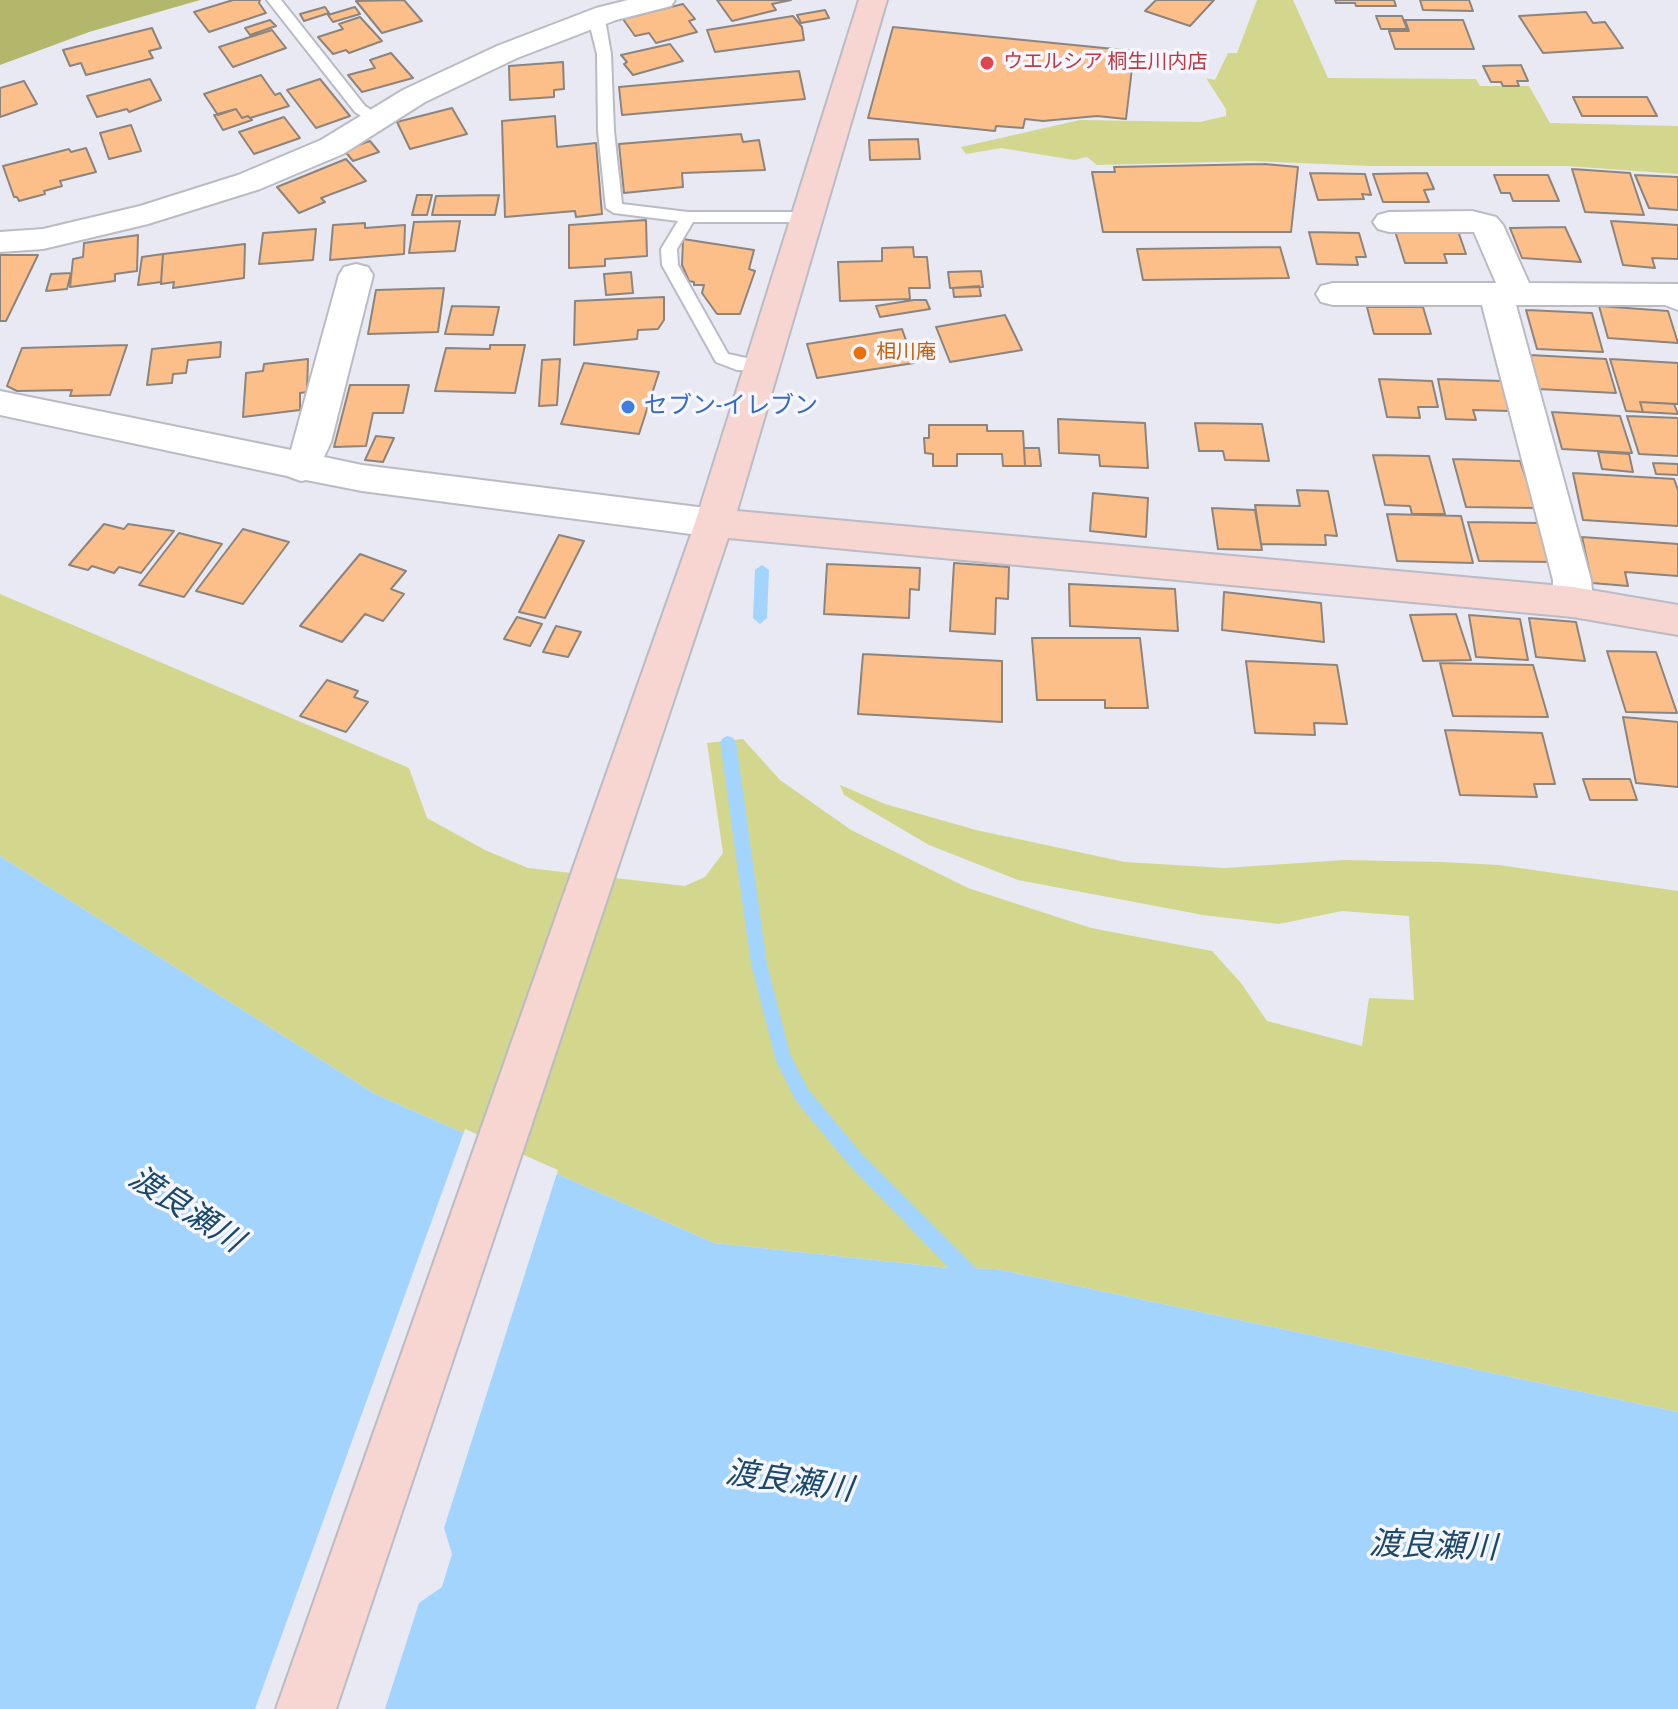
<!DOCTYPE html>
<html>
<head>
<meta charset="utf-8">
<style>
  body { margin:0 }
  canvas { display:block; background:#e8e9f2 }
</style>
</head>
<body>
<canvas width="1678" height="1709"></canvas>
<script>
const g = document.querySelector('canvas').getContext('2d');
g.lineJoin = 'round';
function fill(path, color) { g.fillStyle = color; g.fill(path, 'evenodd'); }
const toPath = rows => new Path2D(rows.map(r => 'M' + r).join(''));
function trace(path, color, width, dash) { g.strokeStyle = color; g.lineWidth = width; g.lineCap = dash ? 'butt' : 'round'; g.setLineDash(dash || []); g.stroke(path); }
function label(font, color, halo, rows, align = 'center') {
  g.font = font + ' "Roboto Condensed","Noto Sans JP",sans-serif'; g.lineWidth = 7; g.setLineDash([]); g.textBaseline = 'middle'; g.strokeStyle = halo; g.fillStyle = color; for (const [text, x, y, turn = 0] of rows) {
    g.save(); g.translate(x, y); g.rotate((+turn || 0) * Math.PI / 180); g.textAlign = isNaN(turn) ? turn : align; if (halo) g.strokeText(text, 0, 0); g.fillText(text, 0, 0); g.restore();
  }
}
const green = toPath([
  [1257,0,1293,0,1328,78,1476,79,1480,86,1529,86,1550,123,1678,126,1678,174,1567,166,1371,166,1252,161,1097,165,1087,157,1074,160,1001,148,966,154,961,147,1080,120,1200,122,1226,116,1226,109,1206,78,1215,80,1228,53,1237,53],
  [0,594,409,768,427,818,485,850,528,868,685,886,705,877,723,853,707,743,743,739,780,780,851,830,968,888,1091,928,1212,951,1241,983,1267,1021,1362,1046,1369,998,1414,1000,1409,916,1342,911,1279,924,1203,915,1018,880,929,845,844,795,840,785,885,804,976,830,1125,862,1224,868,1345,860,1442,862,1499,865,1678,891,1678,1412,996,1269,949,1268,714,1243,375,1094,0,856]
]);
const forest = toPath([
  [0,0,200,0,89,32,0,65]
]);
const water = toPath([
  [0,856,375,1094,714,1243,949,1268,996,1269,1678,1412,1678,1709,0,1709]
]);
const pier = toPath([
  [465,1129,558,1170,444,1528,452,1554,442,1587,419,1603,385,1709,255,1709]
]);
const stream = toPath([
  [762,565,769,570,767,618,760,624,753,618,755,570,762,565],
  [728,736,733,738,736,742,767,964,790,1054,808,1089,861,1153,983,1275,985,1282,983,1289,976,1291,969,1289,849,1165,796,1101,776,1061,751,964,720,742,723,738,728,736]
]);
const building = toPath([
  [233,0,260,0,259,3,266,13,209,32,194,12,233,0],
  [404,0,422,21,382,33,356,1,404,0],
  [717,0,791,0,772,4,776,10,732,21,717,0],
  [1156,0,1214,0,1190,26,1145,11,1156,0],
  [1335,0,1394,0,1396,6,1356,6,1355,3,1336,3,1335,0],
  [1420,0,1469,0,1473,11,1423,10,1420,0],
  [683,4,695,19,689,21,697,32,656,43,649,33,635,36,623,19,683,4],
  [325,7,329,13,304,21,300,14,325,7],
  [355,7,360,14,333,22,328,15,355,7],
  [825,10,829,18,801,23,797,15,825,10],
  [1586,12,1593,23,1605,22,1623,48,1543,53,1519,16,1586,12],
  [793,16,802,27,804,40,715,52,707,30,793,16],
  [1376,16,1402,16,1407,29,1381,29,1376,16],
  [360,17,382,41,349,53,346,50,333,54,318,37,343,29,339,24,360,17],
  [270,20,276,26,250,35,245,28,270,20],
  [1405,20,1463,20,1474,49,1395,49,1389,31,1409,31,1405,20],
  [893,27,1134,51,1126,119,1097,116,1043,121,1025,119,1023,128,996,126,995,131,868,118,893,27],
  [152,28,161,48,149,51,153,58,86,75,81,63,70,66,63,50,152,28],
  [272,30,286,48,233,67,219,47,272,30],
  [670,44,683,61,633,75,624,64,627,62,621,55,670,44],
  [391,53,413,78,362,92,348,75,375,68,370,60,391,53],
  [563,62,564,89,554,90,554,97,510,100,509,66,563,62],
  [1521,65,1528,81,1517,81,1519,86,1503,86,1501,82,1491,82,1483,66,1521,65],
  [799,71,805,99,622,115,619,87,799,71],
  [261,75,275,95,280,93,289,106,250,118,248,116,242,118,236,109,218,115,204,94,261,75],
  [150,79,161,100,129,112,127,109,97,117,87,96,150,79],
  [320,79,350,116,316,128,287,90,320,79],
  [24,81,37,104,0,117,0,88,24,81],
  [1573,97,1647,97,1657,116,1582,116,1573,97],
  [452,108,467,134,410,149,397,122,452,108],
  [236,109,242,118,248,116,252,120,223,130,214,115,236,109],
  [555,116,557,147,596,143,602,214,576,217,575,211,505,217,502,121,555,116],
  [284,117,300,138,254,154,239,132,284,117],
  [131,125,141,151,109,159,100,133,131,125],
  [741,134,743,142,759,140,765,170,682,173,683,187,624,193,619,144,741,134],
  [918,139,920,159,870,160,869,140,918,139],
  [370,141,379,152,353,161,344,150,370,141],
  [86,148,96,172,60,181,62,186,44,191,45,194,19,201,17,197,14,197,3,166,69,149,71,152,86,148],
  [346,159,366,181,321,198,325,202,299,213,277,187,346,159],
  [1264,164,1298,167,1291,232,1103,232,1092,172,1115,172,1114,167,1264,164],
  [1572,169,1630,173,1644,215,1585,212,1572,169],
  [1310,173,1365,174,1371,195,1362,194,1364,199,1318,200,1310,173],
  [1427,173,1434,189,1424,190,1429,202,1383,202,1373,174,1427,173],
  [1494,175,1548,175,1559,201,1513,201,1510,193,1501,193,1494,175],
  [1635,175,1678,177,1678,210,1649,208,1635,175],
  [417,195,432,195,427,215,412,215,417,195],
  [499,195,495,215,432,215,436,196,499,195],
  [646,220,647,256,605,259,605,266,569,268,569,225,646,220],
  [460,221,455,251,409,253,414,222,460,221],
  [1611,221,1678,225,1678,259,1652,258,1655,268,1623,265,1611,221],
  [365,223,365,228,405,225,404,254,330,260,333,225,365,223],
  [1565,227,1581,262,1522,258,1510,228,1565,227],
  [316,229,313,260,259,264,263,233,316,229],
  [1395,231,1458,231,1466,254,1444,254,1447,263,1405,263,1395,231],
  [1309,232,1359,233,1366,257,1356,257,1358,265,1317,264,1309,232],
  [138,235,137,271,115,274,115,281,70,287,73,259,83,257,84,243,138,235],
  [683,239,754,250,749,269,755,271,740,314,717,314,702,293,704,285,694,285,694,282,689,281,682,265,683,239],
  [245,244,244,278,173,288,174,282,161,284,163,254,245,244],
  [913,247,914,257,927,257,930,288,909,288,910,299,840,301,838,262,882,261,882,248,913,247],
  [1280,247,1289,278,1143,280,1137,249,1280,247],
  [163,254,161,282,138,285,142,257,163,254],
  [0,255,38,255,6,321,0,321,0,255],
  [981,271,983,287,950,288,948,272,981,271],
  [631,272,633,293,606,295,604,274,631,272],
  [71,273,67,289,46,291,51,274,71,273],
  [979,286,981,296,954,297,953,288,979,286],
  [444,288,438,332,368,334,376,290,444,288],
  [664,297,664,320,658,329,638,330,637,339,574,345,575,301,664,297],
  [914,300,926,300,930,309,880,317,876,306,914,300],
  [452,306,499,307,493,335,445,334,452,306],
  [1599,306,1668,311,1678,343,1608,338,1599,306],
  [1367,307,1423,307,1431,334,1374,334,1367,307],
  [1526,310,1592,313,1603,352,1537,349,1526,310],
  [1005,315,1022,350,950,362,936,327,1005,315],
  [902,329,914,363,817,378,807,344,902,329],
  [221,342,220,357,188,360,186,373,173,374,172,383,147,385,152,349,221,342],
  [127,345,110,395,70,396,72,390,17,391,7,386,22,348,127,345],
  [490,345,525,345,515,393,435,391,446,348,490,349,490,345],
  [1529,355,1606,359,1616,393,1538,389,1529,355],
  [308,359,307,392,300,393,300,410,243,417,246,373,263,371,264,364,308,359],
  [560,359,557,405,539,406,542,360,560,359],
  [1610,359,1678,363,1678,404,1640,402,1643,412,1626,411,1610,359],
  [584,363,659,372,639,434,561,424,584,363],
  [1379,379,1432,381,1438,407,1418,407,1420,418,1387,417,1379,379],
  [1438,379,1502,381,1510,411,1473,410,1476,420,1446,419,1438,379],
  [350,385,409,385,403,413,373,413,366,446,334,447,350,385],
  [1640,402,1674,404,1678,414,1643,412,1640,402],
  [1552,412,1620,416,1632,453,1562,449,1552,412],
  [1627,416,1678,418,1678,456,1639,454,1627,416],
  [1058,419,1145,423,1148,468,1100,466,1099,455,1059,453,1058,419],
  [1195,423,1262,424,1269,461,1225,460,1223,451,1199,451,1195,423],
  [929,425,987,425,987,431,1023,431,1025,466,1003,466,1002,454,957,454,957,466,933,466,933,454,925,453,924,438,929,438,929,425],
  [376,436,394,438,383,462,365,460,376,436],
  [1024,448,1039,448,1041,466,1025,466,1024,448],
  [1598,452,1629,454,1633,472,1602,469,1598,452],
  [1373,455,1429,456,1445,514,1412,514,1410,506,1385,505,1373,455],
  [1453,459,1520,461,1536,508,1466,507,1453,459],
  [1653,463,1678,464,1678,475,1656,474,1653,463],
  [1573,473,1674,479,1678,490,1678,526,1583,520,1573,473],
  [1297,490,1328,491,1337,536,1325,535,1326,545,1261,544,1255,505,1300,506,1297,490],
  [1093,493,1148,498,1146,537,1090,531,1093,493],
  [1212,508,1255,510,1262,550,1218,549,1212,508],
  [1387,514,1461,516,1473,563,1397,561,1387,514],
  [1468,522,1540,523,1553,562,1479,561,1468,522],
  [104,524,124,529,128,524,174,531,141,573,119,567,114,573,92,566,88,570,69,565,104,524],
  [243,529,289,542,243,604,196,591,243,529],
  [179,533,222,544,184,597,139,585,179,533],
  [559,535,584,541,545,618,519,612,559,535],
  [1582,537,1678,544,1678,576,1625,572,1628,586,1592,583,1582,537],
  [360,554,406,571,391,589,404,594,383,621,365,614,342,642,300,626,360,554],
  [954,563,1009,567,1008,599,996,598,995,634,950,631,954,563],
  [827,564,920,568,919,590,910,589,909,618,824,614,827,564],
  [1069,584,1175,589,1178,631,1070,626,1069,584],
  [1224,592,1321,603,1324,642,1222,630,1224,592],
  [1456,614,1471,660,1423,661,1410,615,1456,614],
  [1469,615,1520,619,1528,660,1476,657,1469,615],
  [517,617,542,624,530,646,504,639,517,617],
  [1529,618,1576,622,1585,661,1536,657,1529,618],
  [556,626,581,632,568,657,543,652,556,626],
  [1032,638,1140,638,1148,708,1105,708,1105,700,1037,700,1032,638],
  [1607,651,1656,652,1677,713,1626,712,1607,651],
  [863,654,1002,661,1002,722,858,714,863,654],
  [1246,661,1337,665,1347,724,1314,723,1315,735,1255,733,1246,661],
  [1440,663,1533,665,1548,717,1453,716,1440,663],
  [327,680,358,691,354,697,368,702,346,732,300,716,327,680],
  [1623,717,1678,722,1678,787,1636,783,1623,717],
  [1445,730,1542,733,1555,784,1534,784,1537,797,1460,795,1445,730],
  [1583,779,1630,779,1637,800,1590,800,1583,779]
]);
const lane = toPath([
  [267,0,281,0,365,106,382,117,382,123,372,123,355,112,267,0],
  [595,14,600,15,606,25,611,54,614,131,622,204,688,212,809,212,817,217,809,222,693,222,677,249,678,265,728,354,770,363,773,367,770,371,737,370,716,362,662,265,661,249,678,221,614,213,606,208,598,131,597,54,588,18,595,14]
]);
const street = toPath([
  [628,0,675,0,671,6,616,20,517,58,425,102,343,154,260,189,148,224,43,249,0,252,0,232,43,229,140,206,238,175,321,140,403,90,497,46,596,8,628,0],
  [1472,211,1496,217,1503,225,1529,283,1678,284,1678,310,1665,305,1516,305,1591,580,1593,602,1587,613,1573,617,1559,613,1553,602,1553,580,1482,305,1333,305,1321,302,1316,294,1321,286,1333,283,1496,283,1474,232,1389,232,1378,229,1373,222,1378,215,1389,212,1472,211],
  [356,264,368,267,373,275,331,442,324,457,362,465,714,509,727,513,733,523,727,533,714,537,362,491,306,480,301,481,287,476,0,415,0,391,291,450,339,275,344,267,356,264]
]);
const secondary = toPath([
  [859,0,887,0,737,511,1573,587,1678,605,1678,635,1573,617,728,538,336,1709,276,1709,695,523,859,0]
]);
const markers = [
  [987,63,8,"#e0444e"],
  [860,353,8,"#e8710a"],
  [628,407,8,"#3f7fe0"]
];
const farHealthnames = [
  ["ウエルシア 桐生川内店",1003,63]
];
const farFoodnames = [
  ["相川庵",876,353]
];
const shopNames = [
  ["セブン-イレブン",644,407]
];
const nearWaternames = [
  ["渡良瀬川",185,1211,33],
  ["渡良瀬川",789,1483,8],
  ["渡良瀬川",1433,1548,2]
];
fill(green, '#d2d78d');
fill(forest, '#b3b76c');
fill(water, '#a2d4fe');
fill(pier, '#e8e9f2');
fill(stream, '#a2d4fe');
fill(building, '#fdbf8a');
trace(building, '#8c847e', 2);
trace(lane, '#babbc4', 4);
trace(street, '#babbc4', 4);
trace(secondary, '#babbc4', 4);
fill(lane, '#fff');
fill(street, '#fff');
fill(secondary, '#f7d5d1');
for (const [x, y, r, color] of markers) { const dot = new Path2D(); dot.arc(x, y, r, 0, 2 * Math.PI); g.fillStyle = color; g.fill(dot); trace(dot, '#f6f6fe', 3); }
label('20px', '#be3a42', '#f6f6fe', farHealthnames, 'left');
label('20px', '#c56008', '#f6f6fe', farFoodnames, 'left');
label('24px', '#366cbe', '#f6f6fe', shopNames, 'left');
label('italic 32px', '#1b496c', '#f6f6fe', nearWaternames);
</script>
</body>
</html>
